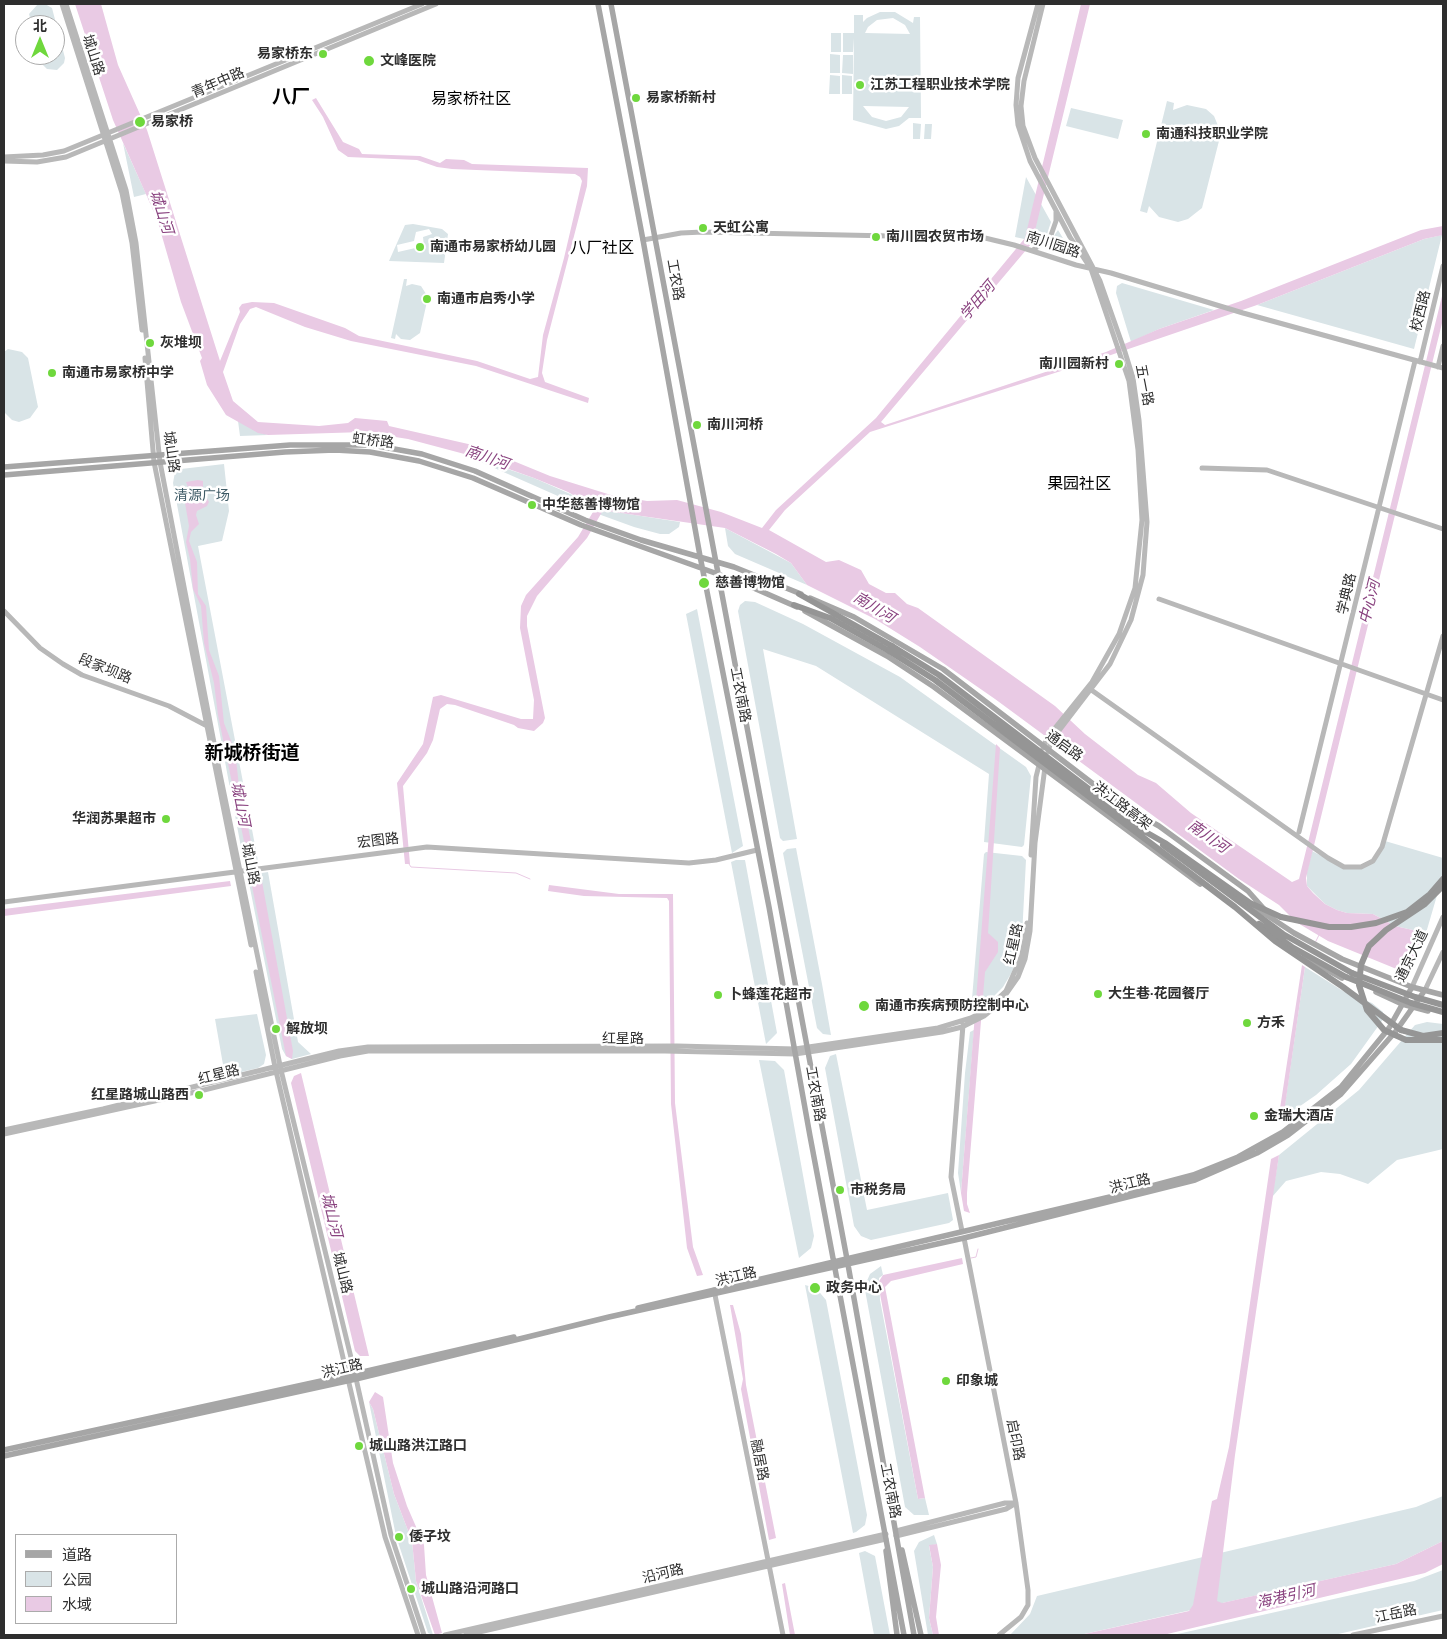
<!DOCTYPE html>
<html>
<head>
<meta charset="utf-8">
<style>
  body { margin:0 }
  #map { position:relative; width:1447px; height:1639px; overflow:hidden; background:#fff; font-family:"PT Sans","Noto Sans SC",sans-serif }
  canvas { display:block }
  .frame { position:absolute; inset:0; border:5px solid #2e2e2e; pointer-events:none }
  .legend { position:absolute; left:15px; top:1534px; width:162px; height:90px; box-sizing:border-box; background:#fff; border:1px solid #ababab; margin:0; padding:6px 9px; list-style:none; font-size:15px; color:#2e2e2e }
  .legend li { display:flex; align-items:center; gap:10px; height:25px }
  .legend b { width:25px; border:1px solid #ababab }
  .north { position:absolute; left:15px; top:15px; width:50px; height:50px; box-sizing:border-box; background:#fff; border:1px solid #ababab; border-radius:50%; rotate:0deg; font-size:14px; font-weight:700; line-height:20px; text-align:center; color:#2e2e2e }
  .north::after { content:''; display:block; margin:auto; width:18px; height:22px; background:#6fd83d; clip-path:polygon(50% 0,100% 100%,50% 72%,0 100%) }
</style>
</head>
<body>
<div id="map">
<canvas width="1447" height="1639"></canvas>
<div class="frame"></div>
<ul class="legend">
<li><b style="height:6px;background:#a6a6a6"></b>道路</li>
<li><b style="height:14px;background:#d9e4e7"></b>公园</li>
<li><b style="height:14px;background:#e9cae4"></b>水域</li>
</ul>
<div class="north">北</div>
</div>
<script>
const g = document.querySelector('canvas').getContext('2d');
g.lineJoin = 'round';
function fill(path, color) { g.fillStyle = color; g.fill(path, 'evenodd'); }
const toPath = rows => new Path2D(rows.map(r => 'M' + r).join(''));
function trace(path, color, width, dash) { g.strokeStyle = color; g.lineWidth = width; g.lineCap = dash ? 'butt' : 'round'; g.setLineDash(dash || []); g.stroke(path); }
function label(font, color, halo, rows, align = 'center') {
  g.font = font + ' "PT Sans","Noto Sans SC",sans-serif'; g.lineWidth = 5; g.setLineDash([]); g.textBaseline = 'middle'; g.strokeStyle = halo; g.fillStyle = color; for (const [text, x, y, turn = 0] of rows) {
    g.save(); g.translate(x, y); g.rotate((+turn || 0) * Math.PI / 180); g.textAlign = isNaN(turn) ? turn : align; if (halo) g.strokeText(text, 0, 0); g.fillText(text, 0, 0); g.restore();
  }
}
const green = toPath([
  [38,4,45,4,52,8,65,58,64,63,57,70,47,69,42,64,40,55,55,55,55,25,32,25,29,14],
  [880,12,895,12,913,23,914,17,920,17,921,118,909,118,899,126,886,129,853,120,854,38,853,52,843,52,843,33,854,33,854,15,863,15,863,22,867,18],
  [893,18,905,25,910,34,865,33,868,27,877,20],
  [863,106,864,106,909,107,901,117,886,121,872,117],
  [831,33,841,33,841,52,831,52],
  [830,54,840,55,840,73,830,73],
  [843,55,853,55,853,74,842,73],
  [830,75,840,76,840,94,829,94],
  [842,75,852,76,852,94,842,94],
  [1167,101,1174,103,1173,110,1187,105,1206,109,1214,116,1221,133,1202,208,1188,219,1178,222,1159,217,1149,206,1147,213,1140,211],
  [1071,108,1123,120,1118,139,1066,126],
  [913,123,921,124,920,139,913,139],
  [925,124,932,124,931,139,924,139],
  [123,143,146,194,134,197],
  [1026,177,1051,222,1047,234,1038,242,1015,237],
  [413,224,442,229,448,234,444,263,389,261,405,225],
  [429,229,432,234,423,237,424,246,398,252,397,245,414,241,416,232],
  [1058,230,1072,253,1071,254,1046,247],
  [1442,235,1414,349,1257,305,1424,239],
  [404,279,407,279,406,286,412,284,421,286,428,297,420,333,410,340,401,339,396,334,395,339,391,338],
  [1122,283,1214,310,1159,329,1131,342,1116,293,1117,286],
  [8,349,22,352,28,358,38,407,30,418,19,422,12,420,4,412,4,352],
  [238,421,258,432,268,435,240,436],
  [481,460,534,478,609,511,680,522,679,527,669,534,660,534,634,527,601,515,483,463],
  [224,464,229,511,222,541,198,546,258,861,247,862,243,858,173,483,175,472,181,469],
  [725,528,791,563,807,585,735,554,728,546],
  [745,601,755,602,803,624,900,677,1026,767,1031,776,1024,845,1022,847,984,842,989,774,816,666,763,649,797,839,783,841,780,838,738,611,740,605],
  [697,609,743,846,732,853,686,614],
  [1385,841,1443,858,1443,875,1426,933,1395,926,1373,914,1347,913,1337,910,1325,904,1307,886,1307,872,1312,851,1347,869,1371,864],
  [796,848,822,984,831,1035,823,1034,817,1028,783,853,787,849],
  [986,852,1022,856,1026,860,1022,936,1020,951,1012,972,1003,987,989,1001,971,1011,984,854],
  [736,860,745,860,777,1033,766,1044,731,862],
  [268,872,298,1042,311,1054,292,1059,286,1056,282,1049,248,878,250,875],
  [1305,967,1343,991,1372,1003,1383,1012,1384,1018,1351,1064,1316,1095,1283,1118],
  [257,1014,266,1055,264,1064,258,1068,225,1076,215,1019],
  [1427,1022,1443,1024,1443,1149,1397,1160,1368,1184,1340,1174,1321,1172,1286,1181,1272,1197,1279,1155,1359,1090,1415,1025],
  [974,1030,961,1193,958,1173,965,1073,970,1032],
  [836,1054,867,1210,948,1193,953,1220,949,1223,871,1240,861,1236,854,1226,825,1068,830,1056],
  [759,1060,775,1061,784,1070,814,1236,811,1248,799,1258],
  [881,1266,883,1275,879,1278,880,1300,918,1499,925,1498,929,1515,914,1515,905,1507,865,1290,866,1283,870,1274],
  [805,1285,816,1288,826,1300,867,1515,865,1525,856,1532,853,1533],
  [369,1402,373,1409,394,1494,412,1541,416,1581,433,1635,428,1633,396,1536],
  [1443,1496,1443,1541,1396,1564,1080,1635,1010,1635,1030,1614,1037,1596,1416,1507],
  [934,1535,937,1544,929,1546,933,1567,929,1618,933,1635,928,1635,914,1551,919,1542],
  [865,1551,875,1556,890,1635,874,1635,859,1553],
  [1443,1570,1443,1610,1334,1635,1173,1635,1414,1581]
]);
const water = toPath([
  [75,4,101,4,118,65,147,130,220,361,240,312,239,308,242,304,252,302,274,303,345,328,359,336,477,361,530,379,538,377,543,335,564,258,582,181,580,177,575,174,452,169,437,167,417,160,348,157,338,150,323,117,312,100,316,98,343,142,359,149,362,154,420,156,440,163,446,159,464,160,472,164,588,168,587,186,547,340,542,373,545,382,589,398,588,403,476,366,351,341,305,327,256,307,250,309,240,324,223,372,233,401,258,422,319,426,348,423,355,418,387,421,389,426,477,446,550,476,611,495,647,501,677,500,721,512,762,528,776,510,876,418,1025,238,1081,4,1090,4,1032,243,881,422,885,425,1106,352,1159,329,1241,301,1421,230,1443,226,1443,235,1424,239,1257,305,1108,356,870,432,785,510,769,530,826,562,839,560,861,570,869,584,886,593,895,593,907,604,918,608,1055,706,1085,734,1138,775,1156,783,1191,813,1292,882,1299,879,1443,292,1443,319,1306,878,1307,886,1313,893,1325,904,1337,910,1347,913,1373,914,1395,926,1426,933,1413,964,1399,970,1328,941,1296,922,1279,905,1239,879,995,699,920,647,875,619,807,585,791,563,776,554,725,528,607,511,602,512,587,538,537,596,527,616,527,626,545,718,543,723,534,731,518,728,514,725,455,705,447,704,440,709,433,740,427,753,403,786,410,864,405,864,397,783,423,744,433,697,441,695,521,719,533,719,534,700,520,628,521,606,526,595,578,537,593,512,594,507,568,492,534,478,472,456,408,439,364,432,268,435,258,433,226,415,207,385,200,361,202,358,181,302,157,219,113,120],
  [198,480,203,481,203,491,209,502,207,506,197,511,196,515,199,524,191,532,189,541,197,562,198,594,206,606,209,650,219,676,224,723,235,751,239,786,254,855,261,876,293,1051,292,1059,286,1056,252,886,248,881,247,856,218,715,214,683,204,643,201,606,193,589,190,559,186,542,189,526,185,503,190,493,186,482],
  [996,744,1000,748,988,933,998,942,998,952,985,972,967,1193,967,1204,970,1213,964,1211,961,1193],
  [230,881,231,886,4,916,4,909],
  [549,885,619,894,673,894,675,1103,693,1247,703,1275,697,1276,687,1248,671,1104,669,901,667,898,584,896,548,891],
  [1302,965,1305,967,1284,1113,1279,1115],
  [301,1073,369,1356,360,1356,355,1351,291,1083,294,1076],
  [1279,1155,1235,1455,1217,1601,1222,1603,1396,1564,1443,1541,1443,1564,1425,1573,1163,1635,1080,1635,1189,1611,1193,1605,1212,1501,1217,1499,1229,1447,1271,1159],
  [962,1258,963,1264,891,1281,885,1287,925,1498,918,1499,878,1283,883,1275],
  [730,1305,733,1305,741,1334,746,1385,776,1538,769,1540,741,1389,743,1379],
  [375,1392,383,1397,393,1463,407,1506,424,1545,426,1575,442,1633,435,1635,416,1581,412,1541,394,1494,373,1409,369,1402],
  [937,1544,941,1565,936,1617,939,1635,933,1635,929,1618,933,1567,929,1545],
  [785,1583,795,1635,790,1635,782,1584]
]);
const pier = toPath([
  [1426,930,1443,938,1443,976,1412,965]
]);
const stream = toPath([
  [409,864,411,867,516,873,530,879],
  [1315,943,1319,935],
  [971,1258,976,1257,978,1249]
]);
const secondary = toPath([
  [62,4,122,193,132,243,142,330],
  [66,4,126,190,136,243,160,462,220,774,281,1070,355,1374,391,1535,424,1635],
  [1038,4,1018,78,1016,105,1018,125,1030,161,1070,237,1091,269,1129,381,1138,450,1142,520,1135,588,1119,634,1092,682,1047,738,1043,748],
  [1043,4,1024,81,1021,106,1023,126,1035,158,1100,281,1125,352,1133,378,1139,420,1147,522,1143,575,1131,620,1110,664,1051,741,1048,752],
  [4,157,43,155,64,151,422,4],
  [4,161,37,162,66,157,436,4],
  [643,240,681,233,703,232,985,238,1014,245,1076,265,1111,273,1243,313,1443,368],
  [1033,250,1050,238,1056,221,1056,212],
  [145,358,154,462,251,945],
  [1420,362,1443,266],
  [1438,367,1443,346],
  [1202,468,1267,470,1443,529],
  [1159,599,1443,700],
  [4,611,40,648,63,664,82,675,169,706,209,727],
  [1090,689,1328,858,1344,867,1361,867,1373,861,1382,847,1443,636],
  [1299,832,1415,361],
  [1031,855,1036,777,1040,761],
  [4,902,427,847,689,863,716,860,757,850],
  [256,972,275,1067,385,1537,418,1635],
  [1412,987,1443,917],
  [1425,990,1443,952],
  [4,1130,103,1109,339,1051,368,1047,677,1046,795,1049,938,1028,971,1018,986,1010,1006,991,1022,955,1027,923],
  [4,1134,200,1091,340,1056,368,1051,665,1051,795,1054,942,1032,962,1027,984,1016,999,1004,1018,977,1025,959,1030,931,1035,843,1045,767],
  [962,1231,951,1177,963,1025],
  [964,1238,1016,1503,1028,1590,1028,1605,1021,1617,999,1635],
  [714,1290,783,1635],
  [896,1531,1005,1503,1015,1503],
  [896,1536,1006,1509,1016,1503],
  [445,1635,886,1534],
  [466,1635,886,1539],
  [1353,1635,1443,1616]
]);
const primary = toPath([
  [598,4,643,240,700,556,769,907,810,1136,904,1635],
  [611,4,847,1259,914,1635],
  [4,467,290,445,372,445,422,454,475,471,585,520,641,540,734,567,801,594],
  [4,475,285,452,335,450,370,452,419,461,473,478,581,525,740,582,797,607],
  [810,598,854,617,943,669,1122,806,1134,821],
  [805,611,887,656,934,687,1200,884],
  [1123,806,1159,826,1248,891,1264,909],
  [1253,906,1294,933,1342,959,1412,987,1443,995],
  [1304,957,1342,978],
  [1376,992,1402,1004,1428,1011],
  [638,1308,1114,1196,1193,1175,1238,1157,1283,1132,1341,1087,1389,1028,1412,987],
  [4,1450,367,1371,514,1337],
  [4,1456,356,1379,609,1317,964,1238,1195,1180,1257,1153,1288,1135,1341,1094,1396,1031,1425,990],
  [902,1550,921,1635],
  [886,1551,897,1635]
]);
const highway = toPath([
  [799,594,892,646],
  [794,605,830,618,889,651],
  [1163,845,1283,934,1352,973],
  [1281,917,1329,927,1351,927,1376,923,1407,912,1430,894,1443,879],
  [1259,924,1292,947,1346,977],
  [1401,1030,1423,1036,1443,1033]
]);
const highwayBridge = toPath([
  [892,646,939,675,1144,831,1165,843,1250,903,1281,917],
  [889,651,935,680,1235,907,1275,941,1343,987,1401,1030],
  [1443,886,1425,904,1386,930,1369,946,1361,965,1359,985,1367,1010,1384,1030,1406,1040,1443,1040],
  [1352,973,1415,997,1443,1005],
  [1346,977,1411,1003,1443,1012]
]);
const markers = [
  [323,54,5,"#6fd83d"],
  [369,61,6,"#6fd83d"],
  [860,85,5,"#6fd83d"],
  [636,98,5,"#6fd83d"],
  [140,122,6,"#6fd83d"],
  [1146,134,5,"#6fd83d"],
  [703,228,5,"#6fd83d"],
  [876,237,5,"#6fd83d"],
  [420,247,5,"#6fd83d"],
  [427,299,5,"#6fd83d"],
  [150,343,5,"#6fd83d"],
  [1119,364,5,"#6fd83d"],
  [52,373,5,"#6fd83d"],
  [697,425,5,"#6fd83d"],
  [532,505,5,"#6fd83d"],
  [704,583,6,"#6fd83d"],
  [166,819,5,"#6fd83d"],
  [1098,994,5,"#6fd83d"],
  [718,995,5,"#6fd83d"],
  [864,1006,6,"#6fd83d"],
  [1247,1023,5,"#6fd83d"],
  [276,1029,5,"#6fd83d"],
  [199,1095,5,"#6fd83d"],
  [1254,1116,5,"#6fd83d"],
  [840,1190,5,"#6fd83d"],
  [815,1288,6,"#6fd83d"],
  [946,1381,5,"#6fd83d"],
  [359,1446,5,"#6fd83d"],
  [399,1537,5,"#6fd83d"],
  [411,1589,5,"#6fd83d"]
];
const poiNames = [
  ["易家桥东",313,54,"right"],
  ["文峰医院",380,61],
  ["江苏工程职业技术学院",870,85],
  ["易家桥新村",646,98],
  ["易家桥",151,122],
  ["南通科技职业学院",1156,134],
  ["天虹公寓",713,228],
  ["南川园农贸市场",886,237],
  ["南通市易家桥幼儿园",430,247],
  ["南通市启秀小学",437,299],
  ["灰堆坝",160,343],
  ["南川园新村",1109,364,"right"],
  ["南通市易家桥中学",62,373],
  ["南川河桥",707,425],
  ["中华慈善博物馆",542,505],
  ["慈善博物馆",715,583],
  ["华润苏果超市",156,819,"right"],
  ["大生巷·花园餐厅",1108,994],
  ["卜蜂莲花超市",728,995],
  ["南通市疾病预防控制中心",875,1006],
  ["方禾",1257,1023],
  ["解放坝",286,1029],
  ["红星路城山路西",189,1095,"right"],
  ["金瑞大酒店",1264,1116],
  ["市税务局",850,1190],
  ["政务中心",826,1288],
  ["印象城",956,1381],
  ["城山路洪江路口",369,1446],
  ["倭子坟",409,1537],
  ["城山路沿河路口",421,1589]
];
const streetNames = [
  ["城山路",93,55,72],
  ["青年中路",218,83,-23],
  ["南川园路",1053,245,18],
  ["工农路",675,280,80],
  ["校西路",1421,311,-76],
  ["五一路",1144,385,79],
  ["虹桥路",373,441,7],
  ["城山路",171,452,82],
  ["学典路",1347,594,-77],
  ["段家坝路",105,669,22],
  ["工农南路",740,695,79],
  ["通启路",1064,746,36],
  ["洪江路高架",1122,806,37],
  ["宏图路",378,841,-7],
  ["城山路",250,864,79],
  ["红星路",1014,944,-78],
  ["通京大道",1412,956,-64],
  ["红星路",623,1039],
  ["红星路",219,1075,-14],
  ["工农南路",815,1094,80],
  ["洪江路",1130,1184,-14],
  ["城山路",342,1273,76],
  ["洪江路",736,1277,-13],
  ["洪江路",342,1369,-13],
  ["启印路",1015,1440,79],
  ["融居路",759,1460,79],
  ["工农南路",890,1491,79],
  ["沿河路",663,1574,-13],
  ["江岳路",1396,1614,-12]
];
const parkNames = [
  ["清源广场",202,496]
];
const waterNames = [
  ["城山河",161,212,72],
  ["学田河",978,301,-50],
  ["南川河",487,458,19],
  ["中心河",1370,602,-76],
  ["南川河",874,608,31],
  ["城山河",240,804,79],
  ["南川河",1208,837,35],
  ["城山河",331,1215,76],
  ["海港引河",1286,1597,-13]
];
const quarterNames = [
  ["易家桥社区",471,99],
  ["八厂社区",602,248],
  ["果园社区",1079,484]
];
const districtNames = [
  ["八厂",291,98],
  ["新城桥街道",252,754]
];
fill(green, '#d9e4e7');
fill(water, '#e9cae4');
fill(pier, '#fff');
trace(stream, '#e9cae4', 1);
trace(secondary, '#b8b8b8', 5);
trace(primary, '#a6a6a6', 5.5);
trace(highway, '#959595', 6);
trace(highwayBridge, '#959595', 6);
for (const [x, y, r, color] of markers) { const dot = new Path2D(); dot.arc(x, y, r, 0, 2 * Math.PI); g.fillStyle = color; g.fill(dot); trace(dot, '#fff', 2); }
label('bold 14px', '#2e2e2e', '#fff', poiNames, 'left');
label('14px', '#2e2e2e', '#fff', streetNames);
label('14px', '#3e5b66', '#fff', parkNames);
label('italic 15px', '#89427f', '#fff', waterNames);
label('16px', '#000', '#fff', quarterNames);
label('bold 19px', '#000', '#fff', districtNames);
</script>
</body>
</html>
